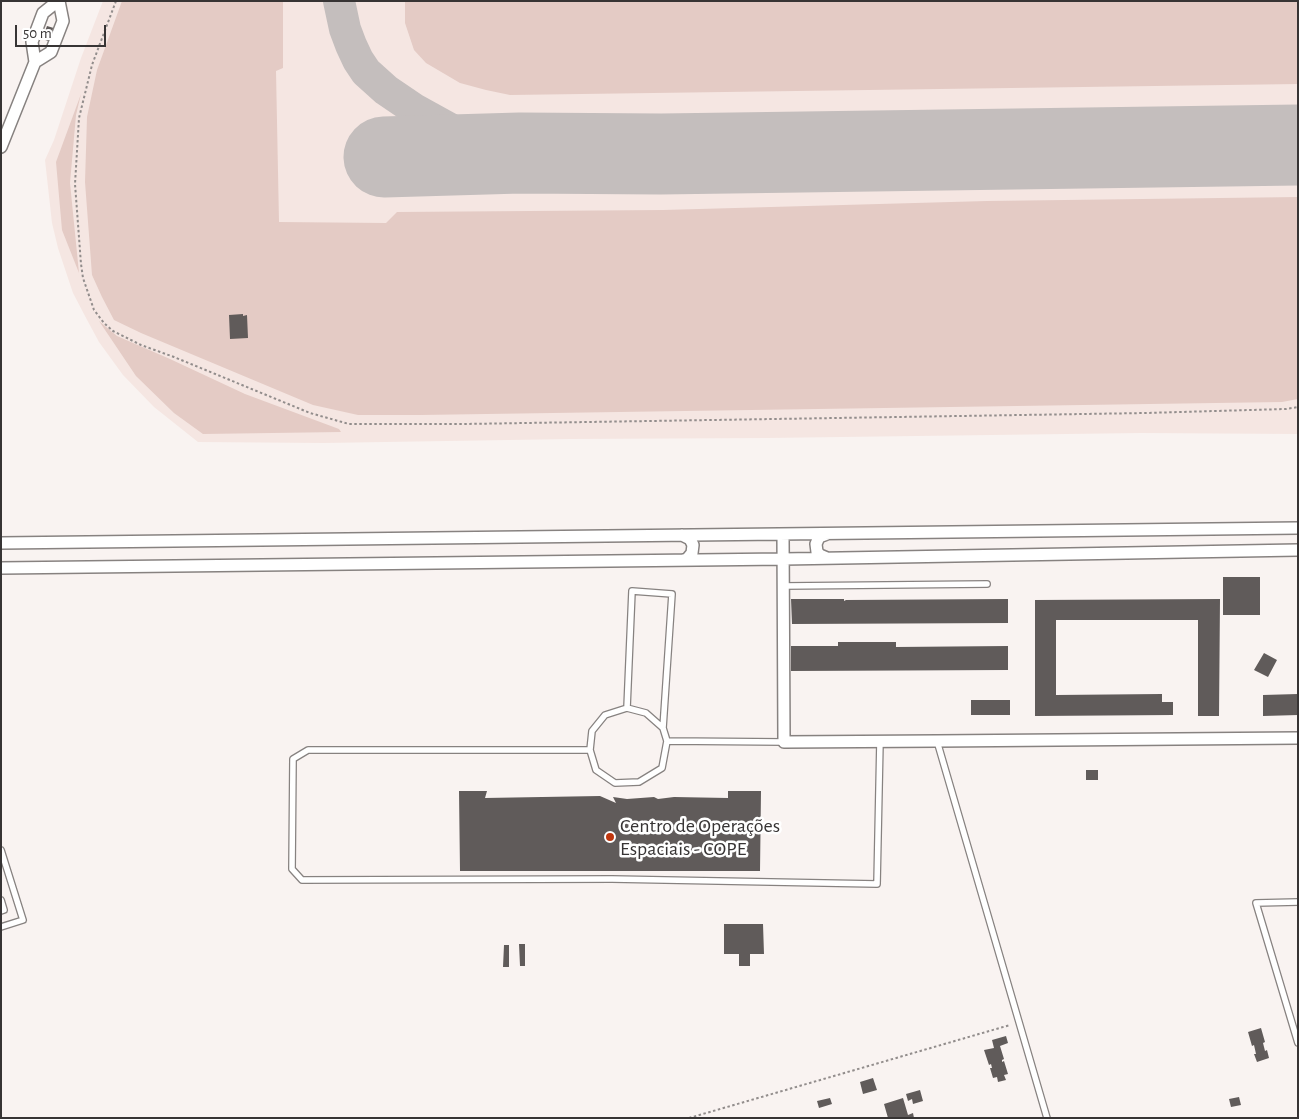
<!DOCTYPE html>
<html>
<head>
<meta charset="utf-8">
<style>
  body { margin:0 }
  #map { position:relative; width:1299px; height:1119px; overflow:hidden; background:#f9f3f1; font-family:"Alegreya Sans",sans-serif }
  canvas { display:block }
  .frame { position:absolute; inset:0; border:2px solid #373434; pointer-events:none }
  .scale { position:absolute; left:15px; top:25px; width:91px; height:22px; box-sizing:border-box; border:2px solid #373434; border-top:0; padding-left:6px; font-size:15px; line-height:18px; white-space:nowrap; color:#373434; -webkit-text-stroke:4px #fff; paint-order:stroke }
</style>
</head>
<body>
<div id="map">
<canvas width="1299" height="1119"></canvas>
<div class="frame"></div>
<div class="scale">50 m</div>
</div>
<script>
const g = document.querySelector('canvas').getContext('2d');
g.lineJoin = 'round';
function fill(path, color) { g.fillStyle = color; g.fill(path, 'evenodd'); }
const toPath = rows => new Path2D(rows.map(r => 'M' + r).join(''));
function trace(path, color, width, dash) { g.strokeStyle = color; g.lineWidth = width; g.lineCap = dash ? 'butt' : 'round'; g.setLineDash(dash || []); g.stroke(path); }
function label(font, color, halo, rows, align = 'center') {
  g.font = font + ' "Alegreya Sans",sans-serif'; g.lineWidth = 5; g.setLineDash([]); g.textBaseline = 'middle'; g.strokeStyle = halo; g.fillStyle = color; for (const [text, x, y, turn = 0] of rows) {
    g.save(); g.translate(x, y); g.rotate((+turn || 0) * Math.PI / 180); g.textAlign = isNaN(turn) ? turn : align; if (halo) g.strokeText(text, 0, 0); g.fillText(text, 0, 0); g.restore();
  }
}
const built = toPath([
  [103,1,1298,1,1298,434,1141,433,767,438,570,439,324,443,198,442,154,407,123,375,99,342,85,316,73,293,58,248,52,223,45,160,54,140,81,58]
]);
const green = toPath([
  [122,1,283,1,283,68,276,71,279,222,386,223,397,212,663,210,987,201,1298,197,1298,399,1282,402,420,415,358,415,313,405,141,333,114,320,102,297,92,275,85,182,87,117,97,70],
  [405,1,1298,1,1298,84,510,95,486,90,460,83,426,63,414,50,405,23],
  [81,94,76,115,70,183,79,273,62,230,56,162],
  [99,321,117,336,170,359,245,394,339,429,341,432,203,434,174,413,136,376]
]);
const taxiway = toPath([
  [339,1,345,29,351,45,358,60,366,72,386,90,414,109,472,141,492,148,520,153]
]);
const runway = toPath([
  [384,157,520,153,661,154,1298,145]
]);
const building = toPath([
  [47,26,57,29,52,42,42,39],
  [243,314,243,316,247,315,248,338,230,339,229,315],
  [1223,577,1260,577,1260,615,1223,615],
  [791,599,844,599,844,601,846,600,1008,599,1008,623,792,624],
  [1220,599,1219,716,1198,716,1198,620,1056,620,1056,695,1162,694,1162,702,1173,702,1173,715,1035,716,1035,600],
  [838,642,896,642,896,647,1008,646,1008,670,791,671,791,646,838,646],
  [1264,653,1277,660,1268,677,1254,670],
  [1298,694,1298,715,1263,716,1263,695],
  [971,700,1010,700,1010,715,971,715],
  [1086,770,1098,770,1098,780,1086,780],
  [459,791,487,791,485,798,600,796,616,803,613,797,627,799,654,797,658,799,674,797,728,798,728,791,761,791,760,871,460,871],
  [724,924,763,924,764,954,750,954,750,966,739,966,739,954,724,954],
  [519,944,525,944,525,966,520,966],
  [504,945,509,945,509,967,503,967],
  [1261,1028,1265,1042,1263,1043,1265,1051,1267,1050,1269,1058,1257,1062,1254,1054,1256,1054,1254,1045,1252,1046,1248,1032],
  [1006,1036,1008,1043,1000,1046,1004,1059,1002,1060,1002,1062,1004,1061,1008,1074,1004,1075,1006,1080,998,1082,997,1077,993,1078,990,1068,992,1068,991,1064,989,1065,984,1050,994,1048,992,1040],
  [873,1078,877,1090,863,1094,860,1082],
  [920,1090,923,1101,913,1104,912,1099,908,1101,906,1094],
  [1239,1097,1241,1105,1231,1107,1229,1099],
  [830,1098,832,1104,819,1108,817,1101],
  [903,1098,908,1115,913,1113,914,1118,888,1118,884,1104]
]);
const path = toPath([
  [116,1,92,65,79,118,75,184,81,264,83,278,94,310,104,323,113,331,141,345,174,357,310,413,349,424,464,424,1145,413,1286,409,1298,407],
  [689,1118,1010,1025]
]);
const lane = toPath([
  [784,586,987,584],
  [627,708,632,591,672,594,663,728],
  [627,708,646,713,663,728,667,741,662,768,639,782,615,783,596,770,590,750,592,731,605,715,627,708],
  [667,741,784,742],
  [937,741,1047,1118],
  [590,750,308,750,293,759,292,869,302,880,612,879,877,884,880,741],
  [1,850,23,920,1,927],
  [1,900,4,910,1,911],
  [1298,902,1256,903,1298,1043]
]);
const street = toPath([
  [35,62,51,52,63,21,59,1],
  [1,147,35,62,32,42,43,13,58,1],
  [783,534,784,742,937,741,1298,738],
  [827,534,819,537,816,544,817,552,820,555,827,558],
  [682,535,690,539,693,545,692,553,687,559,683,560],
  [1,543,1298,528],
  [1,568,784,559,1298,550]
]);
const markers = [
  [610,837,5,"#bf360e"]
];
const poiNames = [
  ["Centro de Operações",620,826],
  ["Espaciais - COPE",620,849]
];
fill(built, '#f5e6e2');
fill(green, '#e4cbc5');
trace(taxiway, '#c4bebd', 32);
trace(runway, '#c4bebd', 81);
fill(building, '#605b5a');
trace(lane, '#878280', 8);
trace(street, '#878280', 14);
trace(path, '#928d8c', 2, [2.5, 2.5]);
trace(lane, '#fff', 5.5);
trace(street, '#fff', 11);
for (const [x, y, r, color] of markers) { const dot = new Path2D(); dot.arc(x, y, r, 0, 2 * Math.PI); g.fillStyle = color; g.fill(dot); trace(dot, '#fff', 2); }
label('20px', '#373434', '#fff', poiNames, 'left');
</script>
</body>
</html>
